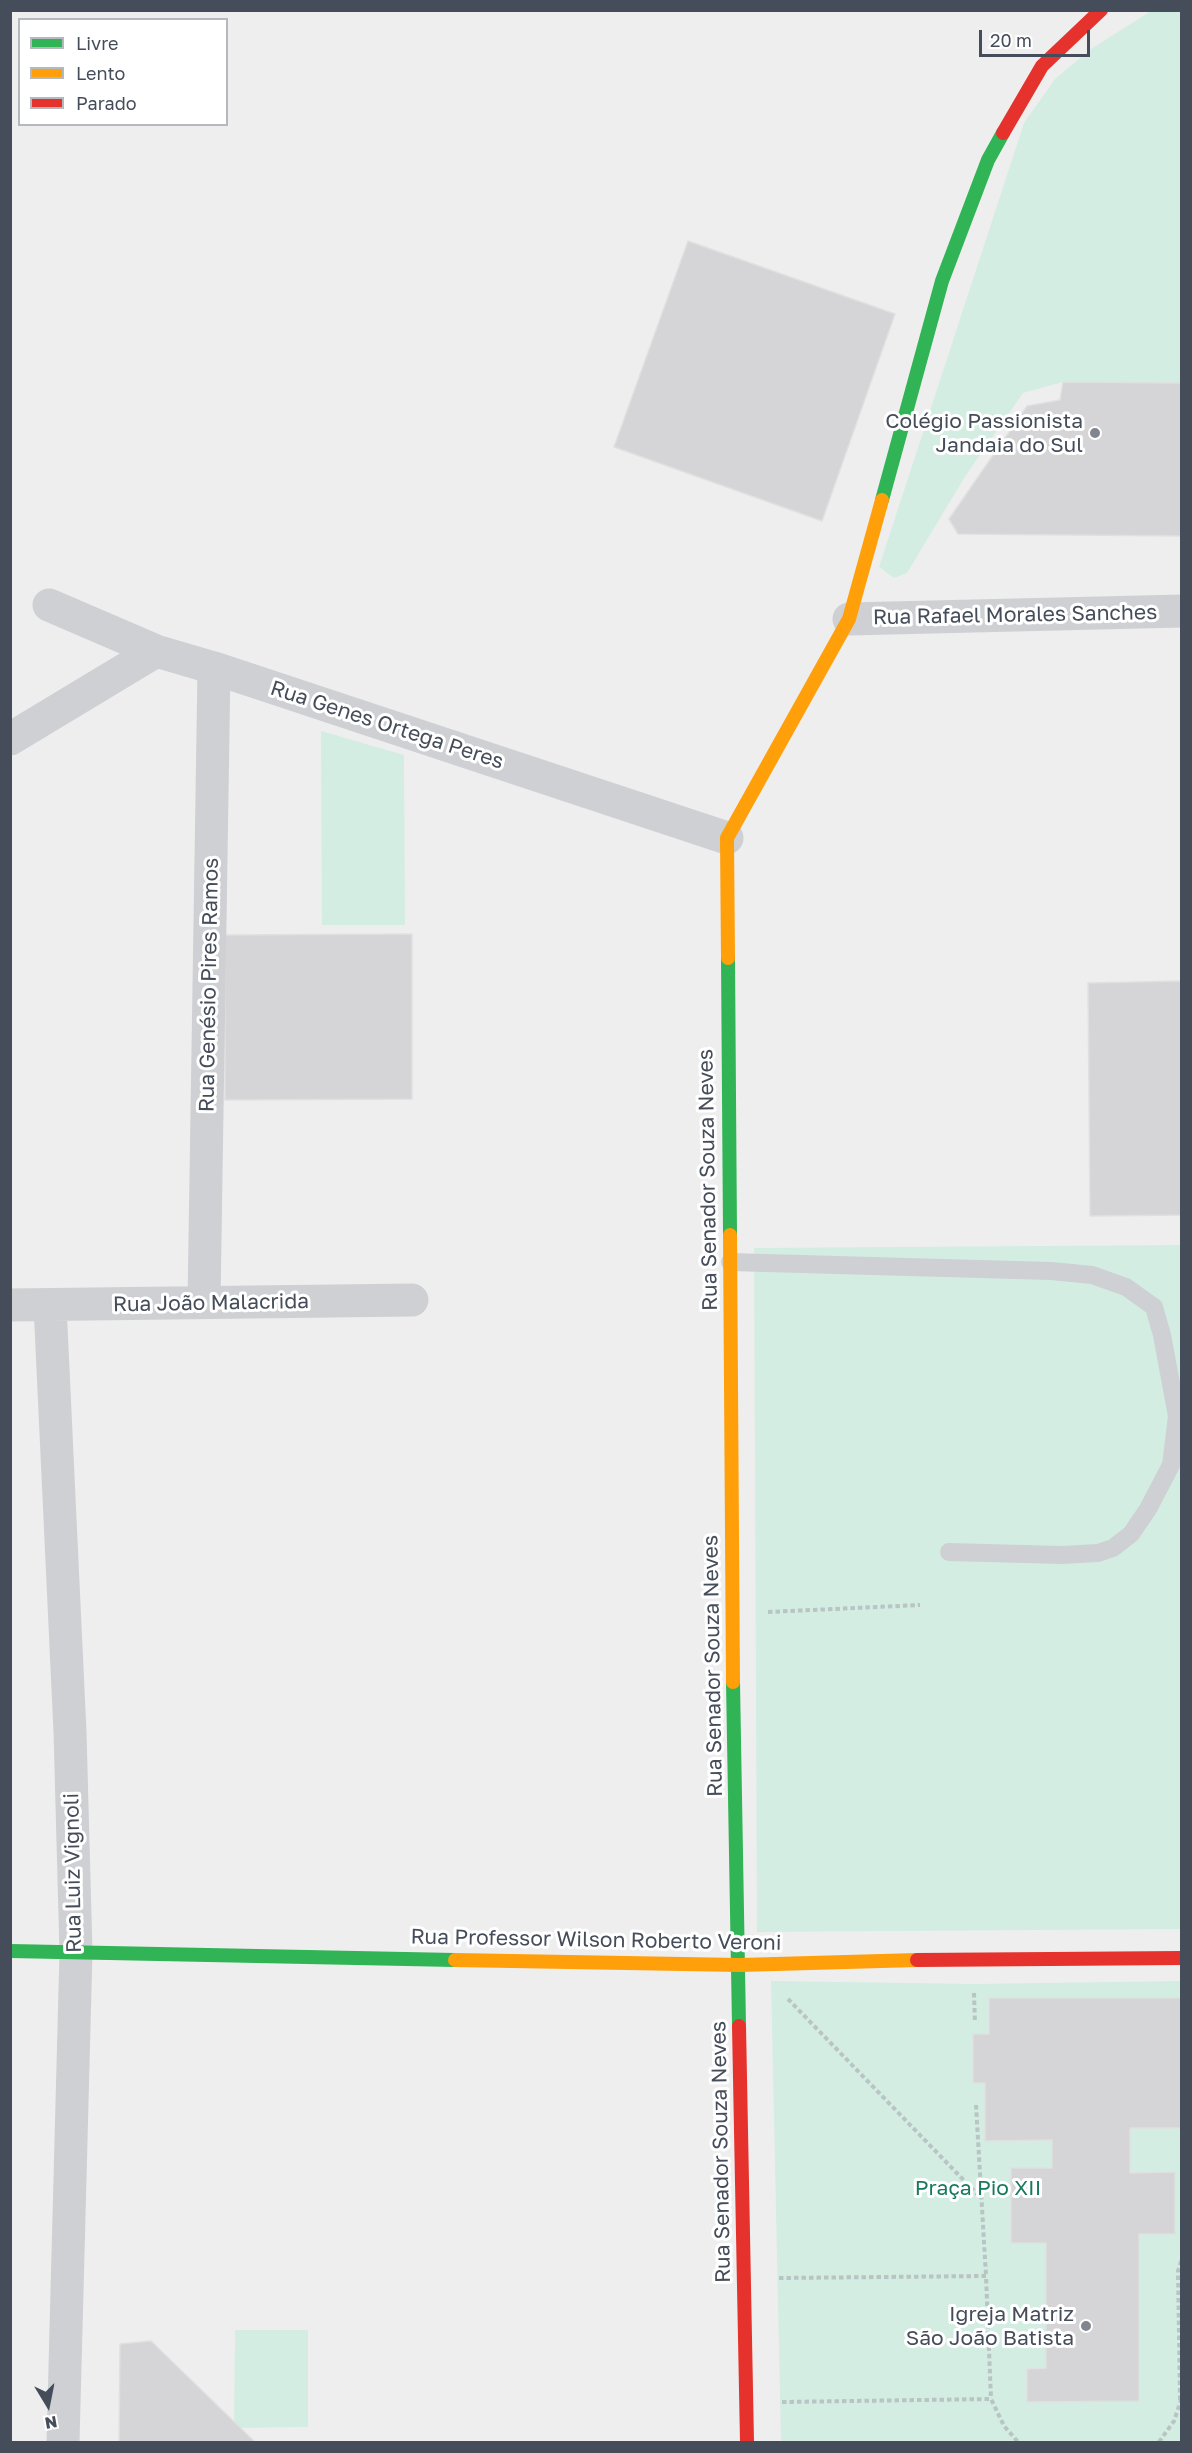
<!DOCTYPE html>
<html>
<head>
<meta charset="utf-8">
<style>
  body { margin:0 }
  #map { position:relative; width:1192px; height:2453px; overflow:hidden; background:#efeeee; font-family:"Golos Text",sans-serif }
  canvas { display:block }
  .frame { position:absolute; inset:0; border:12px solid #464d5a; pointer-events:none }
  .legend { position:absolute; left:18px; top:18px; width:210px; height:108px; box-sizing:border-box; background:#fff; border:2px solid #b5b8bd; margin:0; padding:8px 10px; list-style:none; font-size:18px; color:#464d5a }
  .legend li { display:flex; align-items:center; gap:12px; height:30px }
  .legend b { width:30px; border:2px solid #b5b8bd }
  .north { position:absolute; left:18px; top:2375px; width:60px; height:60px; -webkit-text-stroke:4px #fff; paint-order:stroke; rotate:170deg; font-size:16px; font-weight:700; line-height:24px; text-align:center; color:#464d5a }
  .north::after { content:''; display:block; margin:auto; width:21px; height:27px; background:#464d5a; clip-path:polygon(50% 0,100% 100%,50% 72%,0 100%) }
  .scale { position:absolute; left:979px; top:30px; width:111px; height:27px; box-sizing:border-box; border:3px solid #464d5a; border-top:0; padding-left:8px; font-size:18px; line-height:21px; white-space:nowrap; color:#464d5a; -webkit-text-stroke:4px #fff; paint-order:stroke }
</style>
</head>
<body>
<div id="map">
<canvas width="1192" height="2453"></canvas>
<div class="frame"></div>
<ul class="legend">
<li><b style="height:8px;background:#30b455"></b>Livre</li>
<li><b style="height:8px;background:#ff9f0a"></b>Lento</li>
<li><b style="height:8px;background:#e5322d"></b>Parado</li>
</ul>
<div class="north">N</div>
<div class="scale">20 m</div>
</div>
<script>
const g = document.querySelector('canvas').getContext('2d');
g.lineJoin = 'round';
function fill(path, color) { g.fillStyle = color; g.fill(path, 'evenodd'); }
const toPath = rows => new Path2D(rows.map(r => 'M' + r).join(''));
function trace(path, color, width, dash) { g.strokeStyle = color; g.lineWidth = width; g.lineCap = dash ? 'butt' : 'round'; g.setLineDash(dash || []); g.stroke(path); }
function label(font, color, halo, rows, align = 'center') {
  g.font = font + ' "Golos Text",sans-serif'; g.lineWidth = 6; g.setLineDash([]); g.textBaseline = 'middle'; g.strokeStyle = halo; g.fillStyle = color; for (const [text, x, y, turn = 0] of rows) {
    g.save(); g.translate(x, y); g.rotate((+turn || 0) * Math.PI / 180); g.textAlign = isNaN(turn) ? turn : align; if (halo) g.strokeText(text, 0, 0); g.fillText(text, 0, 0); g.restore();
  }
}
const green = toPath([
  [1151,11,1181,11,1181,383,1063,382,1023,393,966,475,907,573,894,578,879,567,1024,123,1055,79,1091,49],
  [321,731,404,755,405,925,322,925],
  [1181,1245,1181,1929,757,1932,754,1248],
  [771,1981,974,1984,1181,1981,1181,2442,781,2442],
  [235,2330,308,2330,308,2427,234,2428]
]);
const building = toPath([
  [688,241,895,314,822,521,614,447,688,241],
  [1063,382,1182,383,1182,536,958,534,949,519,1027,406,1060,400,1063,382],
  [412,934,412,1099,225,1100,225,935,412,934],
  [1182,981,1182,1215,1090,1216,1088,983,1182,981],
  [989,1998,1182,1998,1182,2128,1130,2128,1130,2173,1175,2172,1175,2234,1139,2234,1139,2401,1027,2402,1027,2369,1046,2368,1046,2243,1011,2243,1011,2168,1052,2168,1052,2140,985,2141,985,2083,973,2083,973,2034,989,2034,989,1998],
  [151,2341,255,2442,119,2442,120,2344,151,2341]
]);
const path = toPath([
  [768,1612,920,1605],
  [974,1993,975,2023],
  [788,1999,981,2198],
  [976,2105,986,2276],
  [779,2278,986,2276,991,2399],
  [1180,2400,1178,2271,1182,2258],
  [782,2402,991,2399,1004,2426,1018,2442],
  [1159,2442,1174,2421,1181,2400]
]);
const lane = toPath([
  [730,1262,1051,1271,1092,1275,1126,1287,1154,1307,1162,1335,1177,1416,1171,1465,1148,1509,1131,1534,1113,1548,1098,1553,1062,1555,949,1552]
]);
const street = toPath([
  [49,605,156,651,214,668,727,838],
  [849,619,1182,611],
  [10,739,156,651],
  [204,1302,214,668],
  [10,1305,412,1300],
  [50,1305,70,1732,76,1952,63,2442]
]);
const fast = toPath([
  [882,500,942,281,988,160,1003,133],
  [728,958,730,1235],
  [733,1682,739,2026],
  [10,1951,455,1960]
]);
const slow = toPath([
  [728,958,727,838,849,619,882,500],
  [730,1235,733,1682],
  [455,1960,740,1965,917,1960]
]);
const jam = toPath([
  [1003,133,1042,66,1101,10],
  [917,1960,1182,1958],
  [739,2026,747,2442]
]);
const markers = [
  [1095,433,6,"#81858e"],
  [1086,2326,6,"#81858e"]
];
const poiNames = [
  ["Colégio Passionista",1083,421],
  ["Jandaia do Sul",1083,445],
  ["Igreja Matriz",1074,2314],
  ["São João Batista",1074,2338]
];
const streetNames = [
  ["Rua Rafael Morales Sanches",1015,615,-1],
  ["Rua Genes Ortega Peres",387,725,18],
  ["Rua Genésio Pires Ramos",209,985,-89],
  ["Rua Senador Souza Neves",708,1180,-91],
  ["Rua João Malacrida",211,1303,-1],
  ["Rua Senador Souza Neves",713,1666,-91],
  ["Rua Luiz Vignoli",73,1873,-91],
  ["Rua Professor Wilson Roberto Veroni",596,1940,1],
  ["Rua Senador Souza Neves",721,2152,-91]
];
const parkNames = [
  ["Praça Pio XII",978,2188]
];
fill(green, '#d3ede2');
fill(building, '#d5d5d7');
trace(building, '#e0e0e1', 1.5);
trace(path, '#b9c4c4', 4, [4.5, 3]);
trace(lane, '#cfd0d4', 18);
trace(street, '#cfd0d4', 33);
trace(fast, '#30b455', 14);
trace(slow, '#ff9f0a', 14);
trace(jam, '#e5322d', 14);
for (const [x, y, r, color] of markers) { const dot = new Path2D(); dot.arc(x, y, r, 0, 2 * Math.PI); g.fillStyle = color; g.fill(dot); trace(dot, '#fff', 2); }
label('21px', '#464d5a', '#fff', poiNames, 'right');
label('21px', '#464d5a', '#fff', streetNames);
label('21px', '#187a5c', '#fff', parkNames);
</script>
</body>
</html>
